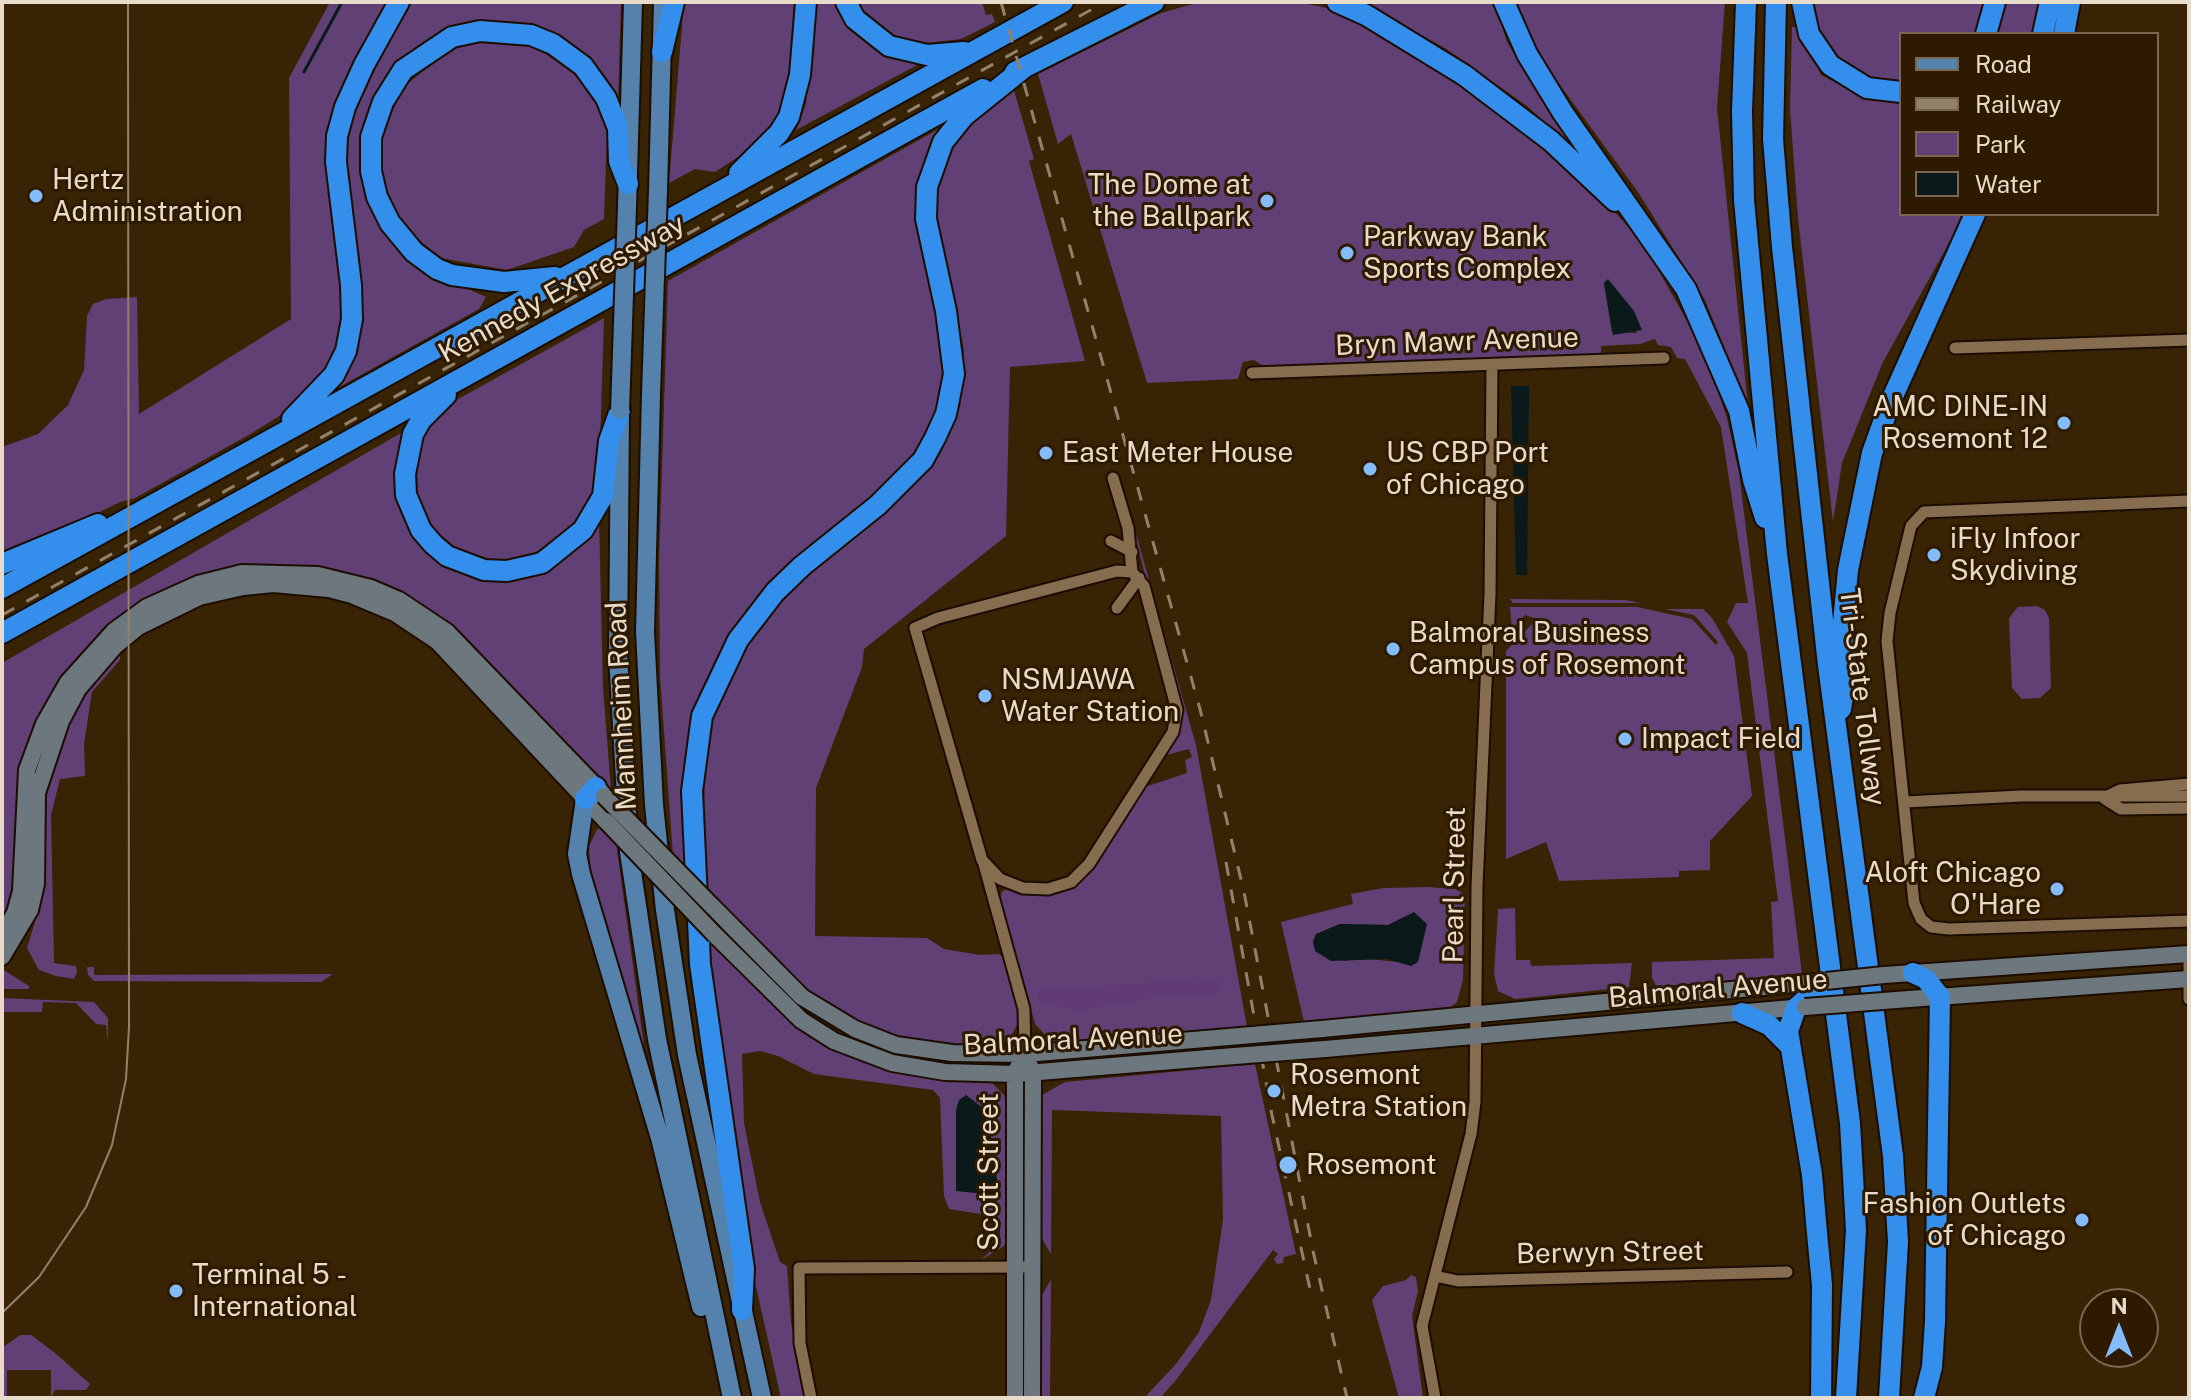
<!DOCTYPE html>
<html>
<head>
<meta charset="utf-8">
<style>
  body { margin:0 }
  #map { position:relative; width:2191px; height:1400px; overflow:hidden; background:#382305; font-family:"Public Sans",sans-serif }
  canvas { display:block }
  .frame { position:absolute; inset:0; border:4px solid #e9dbca; pointer-events:none }
  .legend { position:absolute; left:1899px; top:32px; width:260px; height:184px; box-sizing:border-box; background:#2e1a00; border:2px solid #796751; margin:0; padding:10px 14px; list-style:none; font-size:24px; color:#e9dbca }
  .legend li { display:flex; align-items:center; gap:16px; height:40px }
  .legend b { width:40px; border:2px solid #796751 }
  .north { position:absolute; left:2079px; top:1288px; width:80px; height:80px; box-sizing:border-box; background:#2e1a00; border:2px solid #796751; border-radius:50%; rotate:0deg; font-size:22px; font-weight:700; line-height:32px; text-align:center; color:#e9dbca }
  .north::after { content:''; display:block; margin:auto; width:28px; height:36px; background:#84bcfb; clip-path:polygon(50% 0,100% 100%,50% 72%,0 100%) }
</style>
</head>
<body>
<div id="map">
<canvas width="2191" height="1400"></canvas>
<div class="frame"></div>
<ul class="legend">
<li><b style="height:10px;background:#5581ad"></b>Road</li>
<li><b style="height:10px;background:#93826b"></b>Railway</li>
<li><b style="height:22px;background:#614075"></b>Park</li>
<li><b style="height:22px;background:#0a1919"></b>Water</li>
</ul>
<div class="north">N</div>
</div>
<script>
const g = document.querySelector('canvas').getContext('2d');
g.lineJoin = 'round';
function fill(path, color) { g.fillStyle = color; g.fill(path, 'evenodd'); }
const toPath = rows => new Path2D(rows.map(r => 'M' + r).join(''));
function trace(path, color, width, dash) { g.strokeStyle = color; g.lineWidth = width; g.lineCap = dash ? 'butt' : 'round'; g.setLineDash(dash || []); g.stroke(path); }
function label(font, color, halo, rows, align = 'center') {
  g.font = font + ' "Public Sans",sans-serif'; g.lineWidth = 6; g.setLineDash([]); g.textBaseline = 'middle'; g.strokeStyle = halo; g.fillStyle = color; for (const [text, x, y, turn = 0] of rows) {
    g.save(); g.translate(x, y); g.rotate((+turn || 0) * Math.PI / 180); g.textAlign = isNaN(turn) ? turn : align; if (halo) g.strokeText(text, 0, 0); g.fillText(text, 0, 0); g.restore();
  }
}
const green = toPath([
  [330,2,389,2,350,75,340,276,343,316,337,348,322,379,294,407,247,436,135,498,120,502,2,560,2,447,38,434,68,405,84,370,87,316,93,304,106,299,137,297,139,414,291,319,289,78],
  [406,2,621,2,618,104,561,40,526,24,489,22,447,30,409,53,375,97,368,190,385,234,420,267,486,297,479,309,334,390,351,359,360,286,345,139,355,102],
  [684,2,794,2,791,65,779,116,747,151,715,172,695,169,669,183],
  [815,2,838,2,880,51,919,64,796,130,806,104],
  [856,2,982,2,986,15,992,14,995,22,961,39,919,44,888,35,875,27],
  [1200,2,1297,2,1332,9,1379,33,1443,70,1527,129,1589,184,1632,231,1656,266,1704,351,1727,418,1739,473,1802,974,1673,986,1657,987,1652,978,1652,962,1774,958,1771,902,1778,901,1747,653,1727,622,1736,603,1748,603,1721,427,1685,359,1677,358,1671,347,1658,345,1655,339,1640,344,1601,346,1601,354,1265,367,1254,360,1243,362,1238,379,1147,383,1071,134,1058,144,1038,74,1161,13],
  [1604,284,1637,333,1612,332],
  [1359,2,1494,2,1507,42,1536,91,1591,164,1527,106,1445,48],
  [1514,2,1725,2,1717,108,1748,406,1705,300,1638,192,1541,59],
  [1811,2,1985,2,1976,34,1901,34,1901,85,1883,84,1848,69,1817,32],
  [2000,2,2038,2,2031,34,1997,34],
  [1792,27,1798,27,1821,75,1863,97,1901,103,1901,214,1965,214,1883,362,1842,463,1833,522,1798,218,1790,109],
  [492,40,531,44,573,73,594,99,607,133,604,219,584,230,574,247,507,270,441,258,405,229,383,182,382,131,405,86,448,50],
  [1013,87,1034,159,1029,161,1085,361,1010,367,1006,536,864,649,862,667,816,788,815,936,927,938,944,949,980,955,998,954,1004,957,1018,1009,1018,1023,1008,1041,998,1046,964,1048,919,1044,872,1031,835,1012,801,986,703,887,705,745,720,694,758,628,811,570,902,497,942,450,960,407,964,350,934,210,934,186,951,136],
  [942,127,927,157,946,359,941,407,920,449,895,478,809,549,756,600,715,660,693,715,688,792,681,793,689,873,673,856,660,676,659,560,668,281],
  [604,318,599,476,584,512,559,538,527,557,494,560,458,549,434,530,418,498,417,473,421,443,431,421,451,403],
  [408,429,396,467,398,492,404,517,418,541,526,574,599,518,603,688,611,790,494,675,325,571,279,565,238,567,115,622,69,670,22,774,17,803,16,879,12,903,2,923,2,663],
  [1121,481,1196,745,1247,1027,1074,1042,1063,1045,1052,1042,1035,1024,1000,898,1002,892,1006,889,1039,894,1074,885,1089,872,1145,787,1187,773,1185,760,1192,757,1189,749,1166,755,1180,722,1180,711],
  [1510,599,1625,600,1641,603,1513,603],
  [2037,606,2045,610,2049,618,2051,688,2040,698,2022,699,2012,688,2009,618,2018,607],
  [1510,607,1637,607,1692,619,1716,645,1718,642,1694,615,1665,609,1703,609,1712,618,1734,656,1752,796,1710,841,1710,870,1679,871,1679,877,1559,881,1546,842,1506,859,1506,651,1537,619,1525,615,1512,629],
  [120,654,120,660,92,692,84,744,85,776,60,779,51,815,54,963,76,966,77,972,74,979,56,976,39,970,27,948,44,892,45,799,52,764,69,721,90,687],
  [598,828,616,842,648,1075,591,888,589,846],
  [1427,887,1455,889,1465,895,1463,980,1457,1002,1447,1010,1304,1022,1281,922,1353,904,1351,894,1383,888],
  [1398,921,1397,962,1361,958,1344,961,1313,942,1316,934,1340,924,1388,925],
  [1515,908,1516,960,1530,960,1531,966,1632,963,1629,987,1515,999,1498,991,1494,974,1498,909],
  [705,936,785,1016,835,1050,872,1066,906,1074,989,1080,1004,1095,1007,1105,1007,1236,1004,1246,981,1260,1000,1242,1000,1230,993,1216,949,1209,944,1196,940,1098,933,1090,814,1074,778,1056,760,1051,742,1054,744,1123,760,1202,780,1262,787,1266,791,1323,807,1398,781,1398,748,1251],
  [87,967,94,967,94,975,333,974,321,982,94,981,88,975],
  [2,969,29,986,29,989,2,989],
  [2,998,94,1002,108,1018,108,1042,106,1025,96,1024,76,1003,43,1002,42,1012,2,1012],
  [1255,1064,1296,1254,1284,1257,1283,1263,1277,1264,1274,1259,1278,1254,1273,1250,1176,1380,1160,1398,1144,1398,1176,1364,1199,1332,1211,1300,1223,1220,1221,1116,1052,1110,1051,1254,1039,1234,1042,1095,1065,1082],
  [1411,1275,1416,1277,1418,1291,1412,1316,1423,1398,1399,1398,1372,1300,1383,1286,1406,1280],
  [1051,1280,1050,1398,1039,1398,1039,1300],
  [20,1335,31,1335,55,1353,90,1384,86,1390,55,1390,51,1398,51,1370,7,1370,7,1398,2,1398,2,1348]
]);
const forest = toPath([
  [1211,978,1218,980,1223,989,1218,994,1163,996,1078,1011,1042,1002,1038,997,1038,991]
]);
const water = toPath([
  [1608,279,1634,311,1642,330,1613,335,1604,283],
  [1511,386,1529,386,1527,575,1516,575],
  [1414,912,1427,924,1418,962,1411,966,1387,959,1331,961,1315,951,1313,942,1316,934,1340,924,1388,925],
  [966,1095,983,1108,990,1130,999,1193,994,1195,956,1191,956,1110,959,1100]
]);
const stream = toPath([
  [304,72,342,2]
]);
const street = toPath([
  [1955,348,2189,340],
  [1252,373,1664,358],
  [1113,478,1128,528,1132,572],
  [2189,501,1924,512,1911,526,1890,613,1887,641,1914,903,1921,919,1931,927,1949,929,2189,921],
  [1111,541,1132,552],
  [1117,571,1132,572,1144,586,1177,710,1173,732,1089,864,1071,882,1048,889,1023,888,1000,879,982,860,915,628,938,618,1117,571],
  [1117,608,1139,578],
  [2104,798,2120,790,2189,784],
  [2105,799,2121,809,2189,808],
  [1905,802,2021,796,2189,796],
  [984,864,1024,1009,1025,1054],
  [2189,963,2189,999],
  [1435,1276,1458,1281,1787,1272],
  [811,1398,800,1343,799,1268,1033,1267],
  [1435,1398,1422,1326,1471,1134,1475,1102,1477,886,1490,594,1492,365]
]);
const secondary = toPath([
  [712,906,802,997,855,1029,896,1045,952,1053,1025,1054,1205,1039],
  [2,935,15,913,21,891,27,770,44,724,68,682,114,631,147,607,198,584,242,573,318,575,371,588,399,600,447,632,603,794],
  [715,935,801,1020,834,1041,892,1063,945,1072,1015,1074,1209,1058],
  [2,957,30,910,36,884,37,793,61,721,78,689,115,646,138,627,199,597,243,587,273,584,329,589,352,595,395,613,437,641,606,821],
  [1884,975,2189,954],
  [1909,999,2189,979],
  [1322,1029,1826,981],
  [1325,1049,1804,1007],
  [1030,1066,1033,1073,1032,1398],
  [1015,1398,1015,1074,1019,1065]
]);
const primary = toPath([
  [658,190,663,2],
  [627,207,633,2],
  [651,394,645,632,654,805,665,910,687,1055,762,1398],
  [620,417,618,655,629,852,657,1039,732,1398],
  [585,799,577,854,581,874,660,1138,701,1307]
]);
const highway = toPath([
  [846,2,855,19,889,46,927,55,964,52],
  [1337,2,1366,15,1464,75,1551,141,1615,201],
  [1504,2,1527,54,1563,113,1686,289,1739,411,1753,480,1765,518],
  [1746,2,1742,111,1744,200,1777,554,1850,1123,1856,1230,1846,1398],
  [1776,2,1773,139,1782,247,1828,665,1893,1156,1898,1242,1889,1398],
  [1802,2,1809,34,1830,65,1867,88,1901,92],
  [1986,34,1995,2],
  [2043,34,2050,2],
  [2064,34,2070,2],
  [662,52,674,2],
  [1015,72,1154,2],
  [739,173,779,133,789,117,800,75,806,2],
  [555,277,504,282,452,275,437,269,414,252,390,223,377,197,371,171,371,137,383,102,403,70,452,37,480,31,531,35,553,44,583,66,606,98,618,128,619,161,628,184],
  [446,395,421,420,413,434,405,474,406,495,421,530,433,544,447,556,484,570,507,571,542,563,583,530,603,496,609,441,620,410],
  [292,419,334,375,346,351,352,319,351,285,336,162,337,136,345,107,364,65,399,2],
  [2,564,98,524],
  [2,588,1063,2],
  [2,633,983,89],
  [1841,709,1846,679,1843,623,1848,570,1872,453,1890,403,1975,214],
  [585,799,596,787],
  [1913,973,1926,979,1940,997,1935,1321,1932,1367,1924,1398],
  [1742,1013,1769,1025,1789,1045],
  [742,1310,744,1269,700,964,692,791,702,716,738,640,775,592,802,566,878,505,923,460,935,438,946,414,954,374,946,311,926,219,927,187,943,142,964,116,1025,67],
  [1821,1398,1822,1285,1817,1233,1812,1175,1788,1031,1796,1008,1826,981]
]);
const tram = toPath([
  [2,1313,39,1277,86,1207,112,1145,126,1079,129,1027,128,2]
]);
const rail = toPath([
  [1001,2,1200,709,1244,892,1313,1251,1347,1398],
  [2,615,1105,2],
  [1226,862,1272,1115,1310,1289]
]);
const secondaryBridge = toPath([
  [604,796,712,906],
  [606,821,715,935],
  [1826,981,1884,975],
  [1805,1007,1909,999],
  [1205,1039,1322,1029],
  [1209,1058,1325,1049]
]);
const primaryBridge = toPath([
  [651,394,658,190],
  [620,410,627,207]
]);
const markers = [
  [36,196,8,"#84bcfb"],
  [1267,201,8,"#84bcfb"],
  [1347,253,8,"#84bcfb"],
  [2064,423,8,"#84bcfb"],
  [1046,453,8,"#84bcfb"],
  [1370,469,8,"#84bcfb"],
  [1934,555,8,"#84bcfb"],
  [1393,649,8,"#84bcfb"],
  [985,696,8,"#84bcfb"],
  [1625,739,8,"#84bcfb"],
  [2057,889,8,"#84bcfb"],
  [1274,1091,8,"#84bcfb"],
  [1288,1165,10,"#84bcfb"],
  [2082,1220,8,"#84bcfb"],
  [176,1291,8,"#84bcfb"]
];
const poiNames = [
  ["Hertz",52,180],
  ["Administration",52,212],
  ["The Dome at",1251,185,"right"],
  ["the Ballpark",1251,217,"right"],
  ["Parkway Bank",1363,237],
  ["Sports Complex",1363,269],
  ["AMC DINE-IN",2048,407,"right"],
  ["Rosemont 12",2048,439,"right"],
  ["East Meter House",1062,453],
  ["US CBP Port",1386,453],
  ["of Chicago",1386,485],
  ["iFly Infoor",1950,539],
  ["Skydiving",1950,571],
  ["Balmoral Business",1409,633],
  ["Campus of Rosemont",1409,665],
  ["NSMJAWA",1001,680],
  ["Water Station",1001,712],
  ["Impact Field",1641,739],
  ["Aloft Chicago",2041,873,"right"],
  ["O'Hare",2041,905,"right"],
  ["Rosemont",1290,1075],
  ["Metra Station",1290,1107],
  ["Rosemont",1306,1165],
  ["Fashion Outlets",2066,1204,"right"],
  ["of Chicago",2066,1236,"right"],
  ["Terminal 5 -",192,1275],
  ["International",192,1307]
];
const streetNames = [
  ["Kennedy Expressway",562,289,-29],
  ["Bryn Mawr Avenue",1457,342,-2],
  ["Tri-State Tollway",1862,697,83],
  ["Mannheim Road",622,706,-93],
  ["Pearl Street",1455,885,-89],
  ["Balmoral Avenue",1718,989,-5],
  ["Balmoral Avenue",1073,1040,-3],
  ["Scott Street",989,1172,-90],
  ["Berwyn Street",1610,1253,-1]
];
fill(green, '#614075');
fill(forest, '#613b76');
fill(water, '#0a1919');
trace(stream, '#0a1919', 3);
trace(street, '#1c0d00', 15);
trace(secondary, '#1c0d00', 20);
trace(primary, '#1c0d00', 22);
trace(highway, '#1c0d00', 24);
trace(street, '#866d4f', 11);
trace(secondary, '#6d777e', 16);
trace(primary, '#5581ad', 18);
trace(highway, '#348fec', 20);
trace(tram, '#93826b', 2);
trace(rail, '#93826b', 3, [14, 14]);
trace(secondaryBridge, '#1c0d00', 20, []);
trace(primaryBridge, '#1c0d00', 22, []);
trace(secondaryBridge, '#6d777e', 16);
trace(primaryBridge, '#5581ad', 18);
for (const [x, y, r, color] of markers) { const dot = new Path2D(); dot.arc(x, y, r, 0, 2 * Math.PI); g.fillStyle = color; g.fill(dot); trace(dot, '#2e1a00', 3); }
label('28px', '#e9dbca', '#2e1a00', poiNames, 'left');
label('28px', '#e9dbca', '#2e1a00', streetNames);
</script>
</body>
</html>
